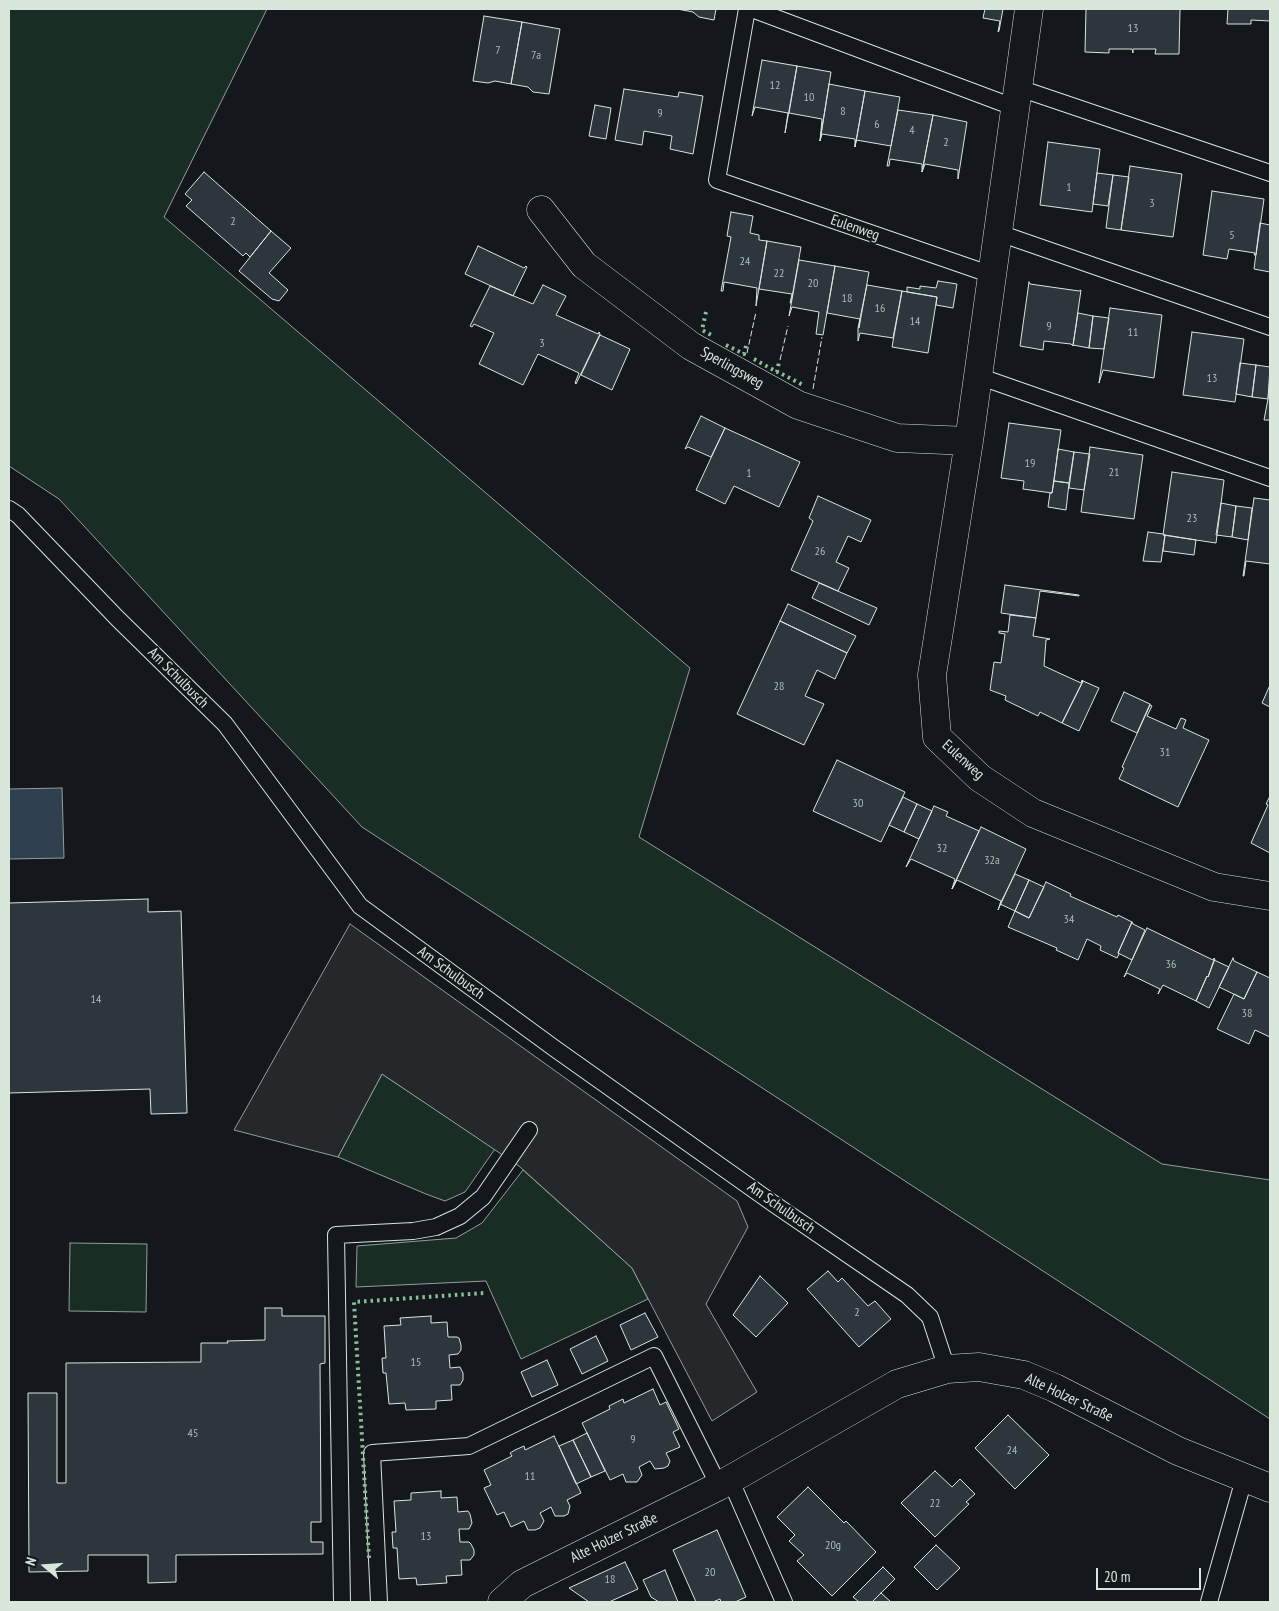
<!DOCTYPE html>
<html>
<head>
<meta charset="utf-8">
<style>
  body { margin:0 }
  #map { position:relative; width:1279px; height:1611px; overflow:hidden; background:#14181c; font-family:"PT Sans Narrow",sans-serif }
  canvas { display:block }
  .frame { position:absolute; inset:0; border:10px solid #d8e6dc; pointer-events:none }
  .north { position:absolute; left:20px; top:1541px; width:50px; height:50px; -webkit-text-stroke:4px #14181c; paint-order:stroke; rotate:288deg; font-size:14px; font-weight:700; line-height:20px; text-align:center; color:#d8e6dc }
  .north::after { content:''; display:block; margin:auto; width:18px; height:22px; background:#d8e6dc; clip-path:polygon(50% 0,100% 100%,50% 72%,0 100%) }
  .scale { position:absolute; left:1096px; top:1568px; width:105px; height:22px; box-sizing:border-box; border:2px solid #d8e6dc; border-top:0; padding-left:6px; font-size:15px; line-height:18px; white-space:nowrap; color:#d8e6dc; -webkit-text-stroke:4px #14181c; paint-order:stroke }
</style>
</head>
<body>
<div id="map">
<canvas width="1279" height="1611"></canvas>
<div class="frame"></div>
<div class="north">N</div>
<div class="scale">20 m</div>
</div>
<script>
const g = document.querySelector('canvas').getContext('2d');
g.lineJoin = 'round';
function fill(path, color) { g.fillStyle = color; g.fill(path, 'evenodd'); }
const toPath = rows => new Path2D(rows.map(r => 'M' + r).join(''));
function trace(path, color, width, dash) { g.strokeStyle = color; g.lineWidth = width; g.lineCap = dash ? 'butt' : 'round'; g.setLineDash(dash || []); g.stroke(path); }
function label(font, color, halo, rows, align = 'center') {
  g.font = font + ' "PT Sans Narrow",sans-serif'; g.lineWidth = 4; g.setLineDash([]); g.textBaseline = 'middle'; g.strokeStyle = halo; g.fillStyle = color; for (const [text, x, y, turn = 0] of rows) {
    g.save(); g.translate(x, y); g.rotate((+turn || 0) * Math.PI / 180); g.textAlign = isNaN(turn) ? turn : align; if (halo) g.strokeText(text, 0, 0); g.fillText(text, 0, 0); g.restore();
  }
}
const green = toPath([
  [9,9,267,9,164,217,690,668,639,837,1162,1164,1270,1180,1270,1419,362,827,59,499,9,466,9,9],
  [382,1074,495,1149,465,1192,445,1201,426,1194,338,1157,382,1074],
  [523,1170,632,1268,648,1299,521,1359,486,1281,356,1287,357,1246,456,1238,482,1223,523,1170],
  [70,1243,147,1244,146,1312,69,1311,70,1243]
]);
const parking = toPath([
  [350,924,737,1201,748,1227,706,1304,757,1392,712,1421,632,1268,519,1166,382,1074,338,1157,234,1130,350,924]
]);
const water = toPath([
  [62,788,64,858,9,859,9,789,62,788]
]);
const building = toPath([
  [677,9,716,9,714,20,699,17,693,12,677,9],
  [985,9,1003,9,999,31,998,32,1000,21,983,18,985,9],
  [1086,9,1180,9,1179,54,1155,54,1156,49,1133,49,1133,53,1132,49,1109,49,1109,53,1085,52,1086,9],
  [1228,9,1270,9,1270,21,1251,20,1251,24,1227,24,1228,9],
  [484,16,522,22,511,84,495,81,488,83,473,81,484,16],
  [522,22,560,29,549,94,533,92,528,87,511,84,522,22],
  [762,60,797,66,785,133,788,113,755,107,752,116,762,60],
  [797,66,831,72,820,141,822,119,789,113,797,66],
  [829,84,865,91,855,147,855,139,822,134,820,141,829,84],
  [624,89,678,97,679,92,703,96,693,154,670,149,672,136,644,131,642,145,615,140,624,89],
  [865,91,900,97,891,146,856,140,855,147,865,91],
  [595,105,611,108,606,139,589,136,595,105],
  [898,110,933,115,922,172,922,164,890,159,889,166,887,166,898,110],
  [933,115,967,122,958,179,958,170,925,164,922,172,933,115],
  [1048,142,1100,149,1092,212,1040,205,1048,142],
  [1130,166,1182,174,1173,237,1121,230,1130,166],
  [204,172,271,231,250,257,246,253,243,256,186,206,192,200,185,194,204,172],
  [1097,173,1113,175,1108,206,1093,204,1097,173],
  [1113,175,1129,177,1121,230,1106,228,1113,175],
  [1212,191,1264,199,1256,255,1254,255,1255,253,1229,249,1227,259,1203,255,1212,191],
  [731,212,753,216,750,233,759,235,759,240,767,241,756,306,757,288,724,282,723,291,721,291,731,237,727,236,731,212],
  [1260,223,1270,225,1270,272,1254,269,1260,223],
  [271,231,291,248,269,273,288,290,279,301,272,299,239,271,271,231],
  [767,241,801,247,791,303,790,303,792,294,759,289,767,241],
  [478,246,524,268,526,266,527,267,513,296,465,274,478,246],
  [799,260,835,266,823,335,816,334,819,312,792,307,789,316,799,260],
  [835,266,869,272,859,328,860,319,827,313,835,266],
  [938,281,957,284,953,308,936,305,937,297,907,292,907,287,920,289,920,286,936,288,938,281],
  [1029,282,1030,284,1079,291,1081,290,1073,346,1071,344,1044,341,1043,350,1020,346,1029,282],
  [543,285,566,296,556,315,598,334,599,332,600,334,576,384,575,383,579,373,538,354,523,385,479,364,494,333,474,324,472,327,470,326,490,286,533,304,543,285],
  [867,285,902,291,893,338,860,333,858,341,858,328,867,285],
  [902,291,937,297,928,353,892,347,902,291],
  [1110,308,1162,315,1154,378,1103,370,1099,383,1110,308],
  [1078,313,1093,316,1089,348,1073,345,1078,313],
  [1093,316,1109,318,1104,349,1089,348,1093,316],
  [1192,332,1244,339,1235,402,1183,395,1192,332],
  [600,335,630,349,612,390,581,375,600,335],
  [1240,363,1256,365,1252,397,1236,394,1240,363],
  [1256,365,1270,367,1268,399,1252,397,1256,365],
  [1270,377,1270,420,1264,420,1268,399,1270,377],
  [701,416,725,428,711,457,688,447,685,449,701,416],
  [1009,423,1061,430,1052,493,1023,489,1024,481,1001,478,1009,423],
  [725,428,800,462,779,507,734,486,725,504,696,490,725,428],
  [1090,447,1143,455,1134,519,1081,512,1090,447],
  [1058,449,1074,452,1069,483,1054,481,1058,449],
  [1074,452,1090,454,1084,490,1069,488,1074,452],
  [1172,472,1224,480,1216,543,1163,535,1172,472],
  [1054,481,1069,483,1066,510,1048,507,1050,493,1052,493,1054,481],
  [818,496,871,520,861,542,848,536,836,562,849,568,838,591,791,570,813,521,809,518,818,496],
  [1254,498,1270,500,1270,564,1246,561,1244,576,1243,576,1254,498],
  [1221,503,1236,506,1232,537,1216,535,1221,503],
  [1236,506,1252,508,1248,540,1232,537,1236,506],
  [1148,532,1163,534,1165,535,1161,562,1143,561,1148,532],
  [1165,535,1196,540,1194,555,1163,551,1165,535],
  [819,583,877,608,869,625,812,598,819,583],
  [1005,585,1079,595,1079,596,1040,591,1036,618,1001,613,1005,585],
  [788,604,856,636,847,653,780,621,788,604],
  [1010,615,1036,618,1033,636,1050,639,1046,640,1044,666,1081,683,1082,680,1083,681,1062,723,1040,712,1038,716,1005,700,1006,696,990,690,994,662,1001,663,1005,634,999,633,999,631,1008,632,1010,615],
  [780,621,847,653,835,679,817,670,805,696,824,704,804,745,737,714,780,621],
  [1083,681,1099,688,1079,731,1062,723,1083,681],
  [1270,685,1270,707,1262,703,1270,685],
  [1124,692,1150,704,1137,733,1111,721,1124,692],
  [1150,705,1152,706,1147,716,1176,729,1181,718,1186,720,1183,728,1209,740,1178,807,1119,779,1124,768,1122,767,1150,705],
  [837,760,905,792,881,842,813,811,837,760],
  [1270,796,1270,853,1251,843,1268,805,1266,804,1270,796],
  [903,797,917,804,904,832,889,825,903,797],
  [917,804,932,811,919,839,904,832,917,804],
  [934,806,948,812,946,816,979,831,952,889,955,879,911,859,906,867,934,806],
  [981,827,1026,849,998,910,1001,901,957,880,952,889,981,827],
  [1015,874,1029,880,1015,911,1000,904,1015,874],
  [1029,880,1044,887,1029,918,1015,911,1029,880],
  [1046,882,1071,894,1070,896,1117,917,1118,915,1132,922,1118,953,1119,954,1117,958,1100,950,1101,946,1087,939,1078,960,1056,950,1057,948,1008,927,1015,911,1029,918,1046,882],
  [148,899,148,912,181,911,187,1113,151,1114,150,1089,9,1093,9,903,148,899],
  [1132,922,1133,924,1145,930,1132,960,1118,953,1132,922],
  [1147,928,1213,960,1214,958,1215,959,1208,977,1207,976,1196,1001,1163,985,1158,994,1160,989,1127,973,1124,977,1147,928],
  [1233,958,1234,961,1257,972,1244,999,1219,987,1233,958],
  [1214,960,1229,967,1209,1008,1196,1001,1207,976,1208,977,1214,960],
  [1257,972,1270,978,1270,1037,1255,1030,1249,1044,1217,1029,1234,994,1244,999,1257,972],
  [828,1271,838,1282,842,1278,868,1306,875,1301,891,1319,859,1347,807,1289,828,1271],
  [760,1276,788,1303,756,1337,733,1315,760,1276],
  [265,1308,282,1308,282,1316,325,1316,325,1363,320,1364,321,1522,311,1522,311,1542,323,1542,323,1554,176,1555,176,1582,148,1583,148,1555,88,1555,88,1571,29,1572,28,1393,57,1393,57,1483,66,1483,66,1363,201,1362,201,1343,228,1343,227,1341,265,1340,265,1308],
  [645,1313,658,1337,631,1350,620,1325,645,1313],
  [431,1316,431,1323,447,1322,448,1337,457,1337,459,1338,461,1345,461,1350,458,1354,449,1355,450,1368,460,1367,463,1373,463,1380,460,1385,451,1385,452,1400,436,1401,436,1409,406,1410,405,1403,389,1404,386,1373,383,1373,382,1358,386,1358,384,1326,401,1325,400,1318,431,1316],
  [596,1336,608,1361,582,1374,570,1349,596,1336],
  [547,1360,558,1385,532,1397,521,1372,547,1360],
  [653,1389,660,1405,666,1402,679,1429,673,1432,680,1447,666,1453,670,1461,668,1466,664,1468,655,1469,650,1461,639,1467,642,1475,637,1482,626,1482,623,1474,610,1480,582,1423,610,1409,609,1406,623,1399,624,1403,653,1389],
  [1008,1415,1049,1455,1015,1489,975,1448,1008,1415],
  [587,1433,605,1471,591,1477,573,1440,587,1433],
  [554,1436,581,1493,567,1500,570,1506,568,1514,564,1516,555,1516,551,1507,540,1513,544,1521,540,1528,535,1530,528,1530,524,1521,511,1527,504,1512,497,1515,484,1488,491,1485,484,1470,512,1456,510,1453,515,1450,524,1446,525,1450,554,1436],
  [573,1440,591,1477,576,1484,559,1446,573,1440],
  [935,1471,952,1487,960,1479,975,1494,966,1502,969,1504,935,1537,901,1503,935,1471],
  [808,1487,844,1523,846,1521,876,1552,832,1596,797,1561,804,1555,789,1541,795,1535,777,1517,808,1487],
  [441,1491,441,1498,457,1497,458,1512,468,1511,470,1514,472,1523,469,1529,459,1529,460,1542,469,1542,471,1544,474,1550,474,1555,470,1560,461,1560,462,1575,446,1576,447,1583,417,1585,416,1578,399,1579,397,1548,393,1548,392,1532,396,1532,394,1501,411,1500,411,1493,441,1491],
  [717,1530,746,1597,735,1602,721,1602,720,1599,713,1602,696,1602,673,1550,717,1530],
  [936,1545,960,1568,937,1590,914,1567,936,1545],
  [625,1562,638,1589,609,1602,589,1602,569,1588,625,1562],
  [883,1567,895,1579,872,1602,859,1602,853,1597,883,1567],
  [665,1570,678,1602,659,1602,651,1597,643,1580,665,1570],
  [881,1593,891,1602,872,1602,881,1593]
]);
const service = toPath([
  [747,9,717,180,992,275],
  [752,9,1016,108],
  [1019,88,1270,173],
  [999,233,1270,327],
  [978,376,1270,478],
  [9,509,18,515,117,618,225,724,360,906,554,1048,774,1204,907,1295,930,1317,947,1369],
  [730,1479,784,1602],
  [342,1602,336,1235,413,1231,436,1227,460,1216,483,1197,529,1130],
  [379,1602,372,1453,469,1446,654,1356,719,1486],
  [1209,1602,1244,1479]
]);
const minor = toPath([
  [1029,9,969,441,932,675,937,737,980,778,1033,813,1214,887,1270,896],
  [541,210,584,265,691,346,798,405,897,438,969,441]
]);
const tertiary = toPath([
  [502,1602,522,1584,719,1486,897,1384,947,1369,979,1367,1024,1375,1055,1388,1178,1451,1270,1488]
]);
const hedge = toPath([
  [706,312,702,330,713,336],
  [726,345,744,354,747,342],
  [754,359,777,372,779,362],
  [782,374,805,386],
  [369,1558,354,1302,484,1293]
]);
const fence = toPath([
  [747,353,756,312],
  [780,360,788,326],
  [813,389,822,337]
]);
const numberNames = [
  ["13",1133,29],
  ["7",498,51],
  ["7a",536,56],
  ["12",775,86],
  ["10",809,98],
  ["8",843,112],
  ["9",660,114],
  ["6",877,125],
  ["4",912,131],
  ["2",946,143],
  ["1",1069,188],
  ["3",1152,204],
  ["2",233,222],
  ["5",1232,236],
  ["24",745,262],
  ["22",779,274],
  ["20",813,284],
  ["18",847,299],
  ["16",880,309],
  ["14",915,322],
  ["9",1049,327],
  ["11",1133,333],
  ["3",542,344],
  ["13",1212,379],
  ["19",1030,464],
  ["21",1114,473],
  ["1",749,474],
  ["23",1192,519],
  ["26",820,552],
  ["28",779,687],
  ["31",1165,753],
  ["30",858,804],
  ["32",942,849],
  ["32a",992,861],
  ["34",1069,920],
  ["36",1171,965],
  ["14",96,1000],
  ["38",1247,1014],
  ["2",857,1313],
  ["15",416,1363],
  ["45",193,1434],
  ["9",633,1440],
  ["24",1012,1451],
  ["11",530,1477],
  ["22",935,1504],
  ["13",426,1537],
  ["20g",833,1546],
  ["20",710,1573],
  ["18",610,1580]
];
const streetNames = [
  ["Eulenweg",855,228,19],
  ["Sperlingsweg",732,368,29],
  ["Am Schulbusch",178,678,45],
  ["Eulenweg",963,760,42],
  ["Am Schulbusch",451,973,36],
  ["Am Schulbusch",781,1208,35],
  ["Alte Holzer Straße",1069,1398,25],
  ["Alte Holzer Straße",614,1538,-26]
];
fill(green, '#1a2d24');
trace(green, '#939e99', 1);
fill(parking, '#24282b');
trace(parking, '#939e99', 1);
fill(water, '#2f3f4d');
trace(water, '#939e99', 1);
fill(building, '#2c363c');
trace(building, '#d8e6dc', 1);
trace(service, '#d8e6dc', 18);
trace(minor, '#d8e6dc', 29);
trace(tertiary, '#d8e6dc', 29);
trace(service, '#14181c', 16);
trace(minor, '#14181c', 28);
trace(tertiary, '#14181c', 28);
trace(hedge, '#8ac095', 4, [2.5, 4]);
trace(fence, '#d8e6dc', 1, [6, 2.5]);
label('12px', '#adbab4', null, numberNames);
label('15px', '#d8e6dc', '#14181c', streetNames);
</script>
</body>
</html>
